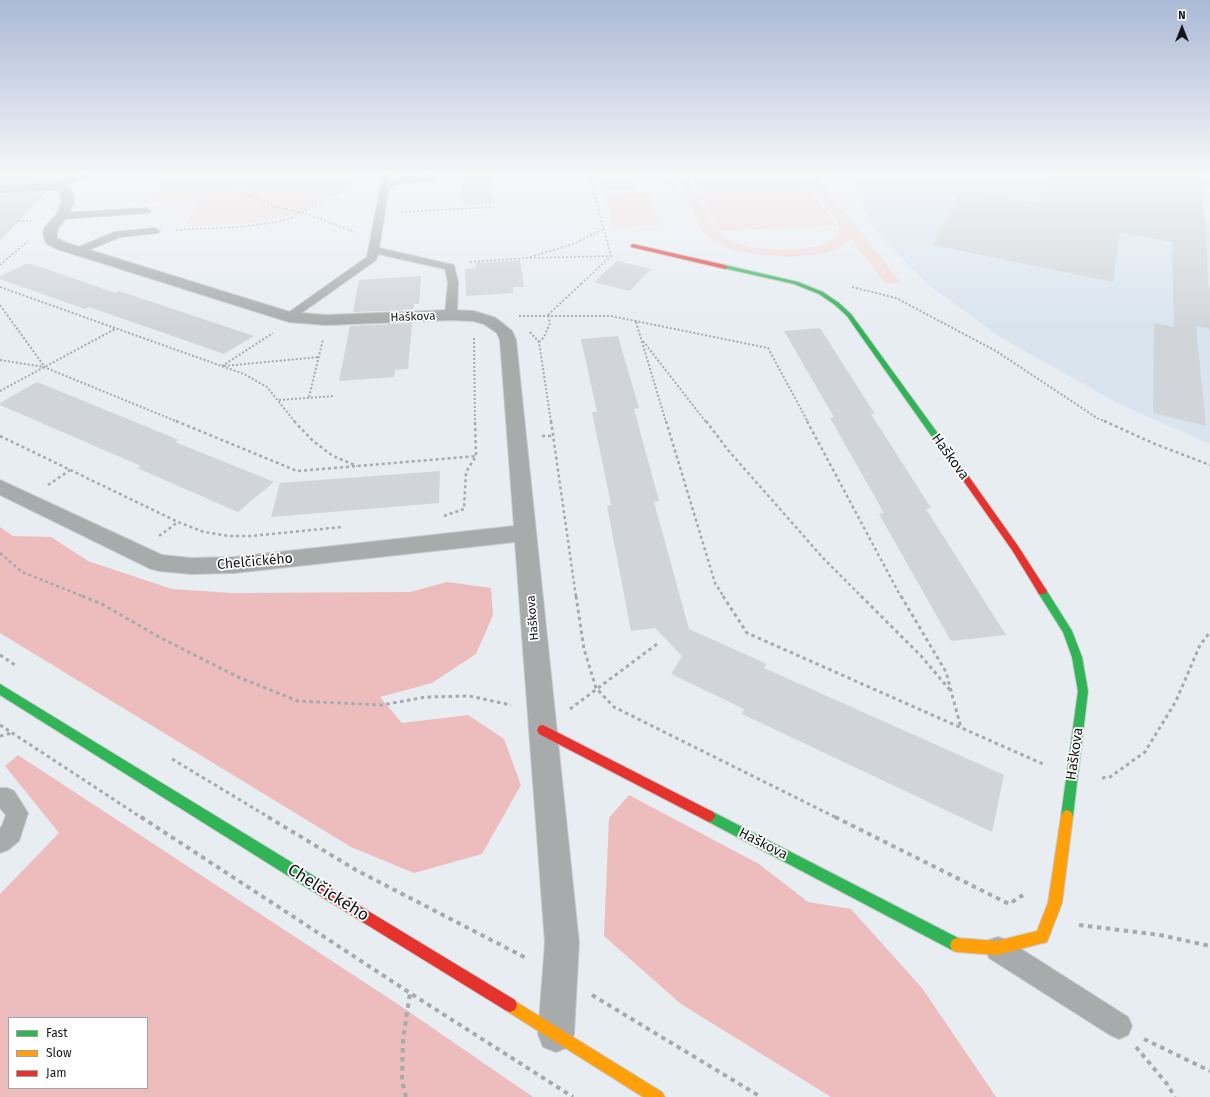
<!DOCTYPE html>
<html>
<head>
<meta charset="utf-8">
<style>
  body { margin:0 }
  #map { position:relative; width:1210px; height:1097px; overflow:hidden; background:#e8edf2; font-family:"Fira Sans",sans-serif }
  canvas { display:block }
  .legend { position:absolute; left:8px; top:1017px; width:140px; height:72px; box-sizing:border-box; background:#fff; border:1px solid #a1a2a3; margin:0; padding:5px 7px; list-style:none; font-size:12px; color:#13161a }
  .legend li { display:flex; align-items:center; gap:8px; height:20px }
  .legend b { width:20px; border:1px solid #a1a2a3 }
  .north { position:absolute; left:1162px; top:8px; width:40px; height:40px; -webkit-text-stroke:3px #fff; paint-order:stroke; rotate:0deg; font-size:11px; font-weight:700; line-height:16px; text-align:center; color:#13161a }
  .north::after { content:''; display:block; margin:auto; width:14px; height:18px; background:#13161a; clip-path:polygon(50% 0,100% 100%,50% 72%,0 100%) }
</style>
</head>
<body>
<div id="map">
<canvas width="1210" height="1097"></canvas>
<ul class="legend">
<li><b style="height:5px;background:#30b455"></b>Fast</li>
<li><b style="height:5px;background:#ff9f0a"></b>Slow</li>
<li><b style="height:5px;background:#e5322d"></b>Jam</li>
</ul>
<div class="north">N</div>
</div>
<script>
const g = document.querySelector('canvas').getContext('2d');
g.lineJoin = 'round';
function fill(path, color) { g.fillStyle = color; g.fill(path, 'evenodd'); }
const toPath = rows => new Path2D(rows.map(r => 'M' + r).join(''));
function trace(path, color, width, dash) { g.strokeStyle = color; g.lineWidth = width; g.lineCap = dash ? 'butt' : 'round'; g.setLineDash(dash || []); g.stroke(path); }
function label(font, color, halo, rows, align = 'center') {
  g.font = font + ' "Fira Sans",sans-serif'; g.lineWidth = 3.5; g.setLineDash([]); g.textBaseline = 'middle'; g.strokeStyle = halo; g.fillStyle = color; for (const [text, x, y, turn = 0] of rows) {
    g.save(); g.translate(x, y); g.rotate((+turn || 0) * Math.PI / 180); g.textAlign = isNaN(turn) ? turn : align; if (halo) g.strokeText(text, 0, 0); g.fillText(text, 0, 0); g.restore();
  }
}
const built = toPath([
  [850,174,1210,174,1210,187,1202,190,1204,220,1210,221,1210,444,1117,403,1000,337,930,286,889,246,872,226]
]);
const green = toPath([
  [166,174,366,174,366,175,296,214,252,223,185,226,200,200,150,201],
  [598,174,631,174,636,189,602,191],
  [675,174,686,174,714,228,723,237,730,241,749,247,781,250,803,249,821,245,833,239,839,232,839,223,801,174,814,174,901,283,885,283,851,239,845,245,832,251,820,254,790,257,760,255,730,249,719,244,703,233],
  [690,174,798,174,837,225,719,231],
  [648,193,660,225,613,227,604,195]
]);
const forest = toPath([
  [0,527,13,536,51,537,88,561,172,589,232,593,410,592,447,582,491,588,493,615,476,654,432,683,380,697,402,723,468,715,504,739,521,785,482,854,414,873,351,847,0,633],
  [18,755,402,1007,533,1097,0,1097,0,894,59,833,5,766],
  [9,1018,147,1018,147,1088,9,1088],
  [629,795,759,864,808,902,851,909,922,988,996,1097,831,1097,681,1004,604,936,609,818]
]);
const building = toPath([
  [0,174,63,174,58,180,54,181,0,184],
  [462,174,490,174,493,203,463,205],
  [1049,174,1188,174,1200,182,1206,227,1208,287,1210,287,1210,329,1196,326,1206,426,1153,413,1154,323,1174,327,1172,242,1120,232,1113,282,933,245,962,190,1037,203],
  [46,192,0,241,0,194],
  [520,260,524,287,513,287,513,293,466,296,465,269,476,268,476,263],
  [617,261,651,269,630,291,594,282],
  [26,264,31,264,116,293,119,291,254,336,224,354,89,307,85,309,0,279,0,276],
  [421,276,419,304,414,304,413,310,353,312,359,280],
  [412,323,408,369,395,370,394,377,339,381,350,326],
  [820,328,875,414,871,414,931,508,926,509,1006,635,951,641,879,514,884,513,830,418,834,417,784,331],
  [618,336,639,408,634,409,659,501,654,502,689,629,767,664,764,668,1004,775,992,832,742,714,744,709,671,674,682,656,655,628,631,631,607,506,611,505,592,412,597,412,581,339],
  [37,382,179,440,175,442,274,482,238,512,137,468,141,466,0,405,0,403],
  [440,471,439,503,271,517,280,483]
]);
const pathFar4 = toPath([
  [225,174,243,193,274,206,304,213,355,232],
  [589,174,611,256],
  [661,174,676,192,684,193],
  [401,212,494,207],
  [18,221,31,221],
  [176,230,239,227,276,222,291,218,367,176],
  [530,257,573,244,604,229],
  [470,262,526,258,613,256],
  [0,265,28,241],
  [581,284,611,256]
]);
const pathFar3 = toPath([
  [0,287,244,374,267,387,295,422],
  [852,287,896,298,996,351,1097,418,1107,422],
  [0,305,44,366],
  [548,315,582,283],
  [519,316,611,316,768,348,808,422],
  [636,322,666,422],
  [530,332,539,342,551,422],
  [474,338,475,422],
  [643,341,706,422],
  [539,342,544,337,550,323,548,315],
  [0,360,44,367,178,422],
  [222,366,273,333],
  [224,366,319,357],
  [0,391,115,329],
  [309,397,323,339],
  [279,400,334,396]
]);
const pathFar2 = toPath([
  [176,421,297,471,476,456],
  [294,421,313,441,333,456,357,466],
  [551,421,576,597],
  [666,421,715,583,724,597],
  [706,421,728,450,823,558,862,597],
  [807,421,901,597],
  [1104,421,1155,444,1210,465],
  [0,436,178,522,204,532,229,536,251,536,342,527],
  [542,436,553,436],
  [48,485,70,470],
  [444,516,464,509,466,472,476,456,475,421],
  [159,536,178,522],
  [0,553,22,572,85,597]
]);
const pathFar1 = toPath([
  [82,596,102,604,159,637,238,677,298,701,382,705,426,697,469,696,511,705],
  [576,596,584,649,596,688,614,707,837,818],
  [723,596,747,633,1043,764],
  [861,596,921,656,950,690],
  [901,596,946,672,961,728],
  [0,655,15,665],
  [570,709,657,644],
  [0,725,142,818],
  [0,736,12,733],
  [172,759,270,818],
  [1102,778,1110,777,1145,752,1176,701,1200,645,1210,632]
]);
const path = toPath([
  [141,817,410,993,573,1097],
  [268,817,356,870,528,959],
  [835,817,1009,904,1023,895],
  [1079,925,1160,935,1210,946],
  [592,995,761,1097],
  [1144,1039,1210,1071],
  [1136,1047,1167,1084,1175,1097],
  [406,1097,402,1080,403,1039,410,993]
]);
const lane = toPath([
  [81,174,95,174,52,189,48,186,49,184,81,174],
  [383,174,391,174,390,181,408,176,431,175,435,178,431,181,408,182,389,187,379,248,454,265,458,282,457,315,451,318,445,315,448,282,445,269,378,254,376,260,293,319,285,319,283,317,285,315,367,257,383,174],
  [146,208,151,211,149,213,62,219,57,216,62,213,146,208],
  [155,228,160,231,158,233,120,237,82,253,74,253,73,251,74,249,115,232,155,228],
  [0,788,7,788,14,791,28,813,19,841,8,850,0,853,0,828,2,826,6,815,0,808,0,788],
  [998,937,1007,940,1128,1017,1132,1026,1128,1035,1119,1039,1110,1035,989,958,986,949,989,940,998,937]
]);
const street = toPath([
  [52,182,67,185,72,191,74,202,68,216,58,228,57,234,57,238,67,243,290,312,326,315,451,310,474,311,496,318,512,331,516,340,579,943,574,1034,569,1047,556,1052,543,1047,538,1034,545,943,515,542,234,573,191,574,159,571,151,569,0,495,0,480,162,555,191,558,234,557,514,526,500,340,497,333,484,324,473,321,451,320,326,325,289,322,57,249,46,243,43,234,45,227,56,215,62,202,59,191,52,190,0,193,0,185,52,182]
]);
const fast = toPath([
  [725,265,798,282,823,292,839,303,851,314,960,464,961,466,960,468,954,468,847,316,835,305,819,294,794,284,723,268,722,267,725,265],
  [1042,587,1045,588,1072,631,1082,657,1088,691,1073,816,1071,820,1067,822,1063,820,1061,816,1078,691,1072,657,1063,632,1037,591,1039,588,1042,587],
  [0,684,327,884,328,889,327,894,322,895,317,894,0,695,0,684],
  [709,810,962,940,964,945,962,950,957,952,952,950,705,820,703,816,705,812,709,810]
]);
const slow = toPath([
  [1067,810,1071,812,1073,816,1062,903,1047,942,997,955,957,952,952,950,950,945,952,940,957,938,997,941,1037,931,1048,903,1061,816,1063,812,1067,810],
  [510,998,662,1092,665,1097,643,1097,505,1010,503,1005,505,1000,510,998]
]);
const jam = toPath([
  [633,244,725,265,728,267,725,269,631,247,631,245,633,244],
  [957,463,960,464,1018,546,1045,588,1047,591,1045,594,1039,594,1012,550,953,466,957,463],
  [543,725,713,812,715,816,713,820,709,822,705,820,539,734,537,730,539,726,543,725],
  [322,883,515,1000,517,1005,515,1010,510,1012,505,1010,317,894,316,889,317,884,322,883]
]);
const farStreetnames = [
  ["Haškova",413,317,-2],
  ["Haškova",533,618,-95]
];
const streetNames = [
  ["Haškova",950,457,54],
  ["Chelčického",255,562,-5],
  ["Haškova",1075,754,-82],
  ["Haškova",763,844,27]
];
const nearStreetnames = [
  ["Chelčického",328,893,32]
];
fill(built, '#d9e4ef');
fill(green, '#f1dbda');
fill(forest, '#ecbdbc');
fill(building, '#d1d5d9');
trace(lane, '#c7cbcf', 2);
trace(street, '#c7cbcf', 2);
trace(fast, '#c7cbcf', 2);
trace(slow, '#c7cbcf', 2);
trace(jam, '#c7cbcf', 2);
trace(pathFar4, '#a7aaac', 1.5, [2, 2]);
trace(pathFar3, '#a7aaac', 2, [2, 2]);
trace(pathFar2, '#a7aaac', 2.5, [3, 3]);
trace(pathFar1, '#a7aaac', 3, [3.5, 3.5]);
trace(path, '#a7aaac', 4, [4.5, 4.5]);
fill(lane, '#a7abac');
fill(street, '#a7abac');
fill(fast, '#30b455');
fill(slow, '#ff9f0a');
fill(jam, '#e5322d');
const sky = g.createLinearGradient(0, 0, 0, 328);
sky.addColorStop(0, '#abb9d6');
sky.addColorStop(0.53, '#f5f7f9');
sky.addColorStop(1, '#f5f7f900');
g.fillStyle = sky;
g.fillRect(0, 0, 1210, 328);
label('12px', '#13161a', '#fff', farStreetnames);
label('14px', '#13161a', '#fff', streetNames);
label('17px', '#13161a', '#fff', nearStreetnames);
</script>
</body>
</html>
